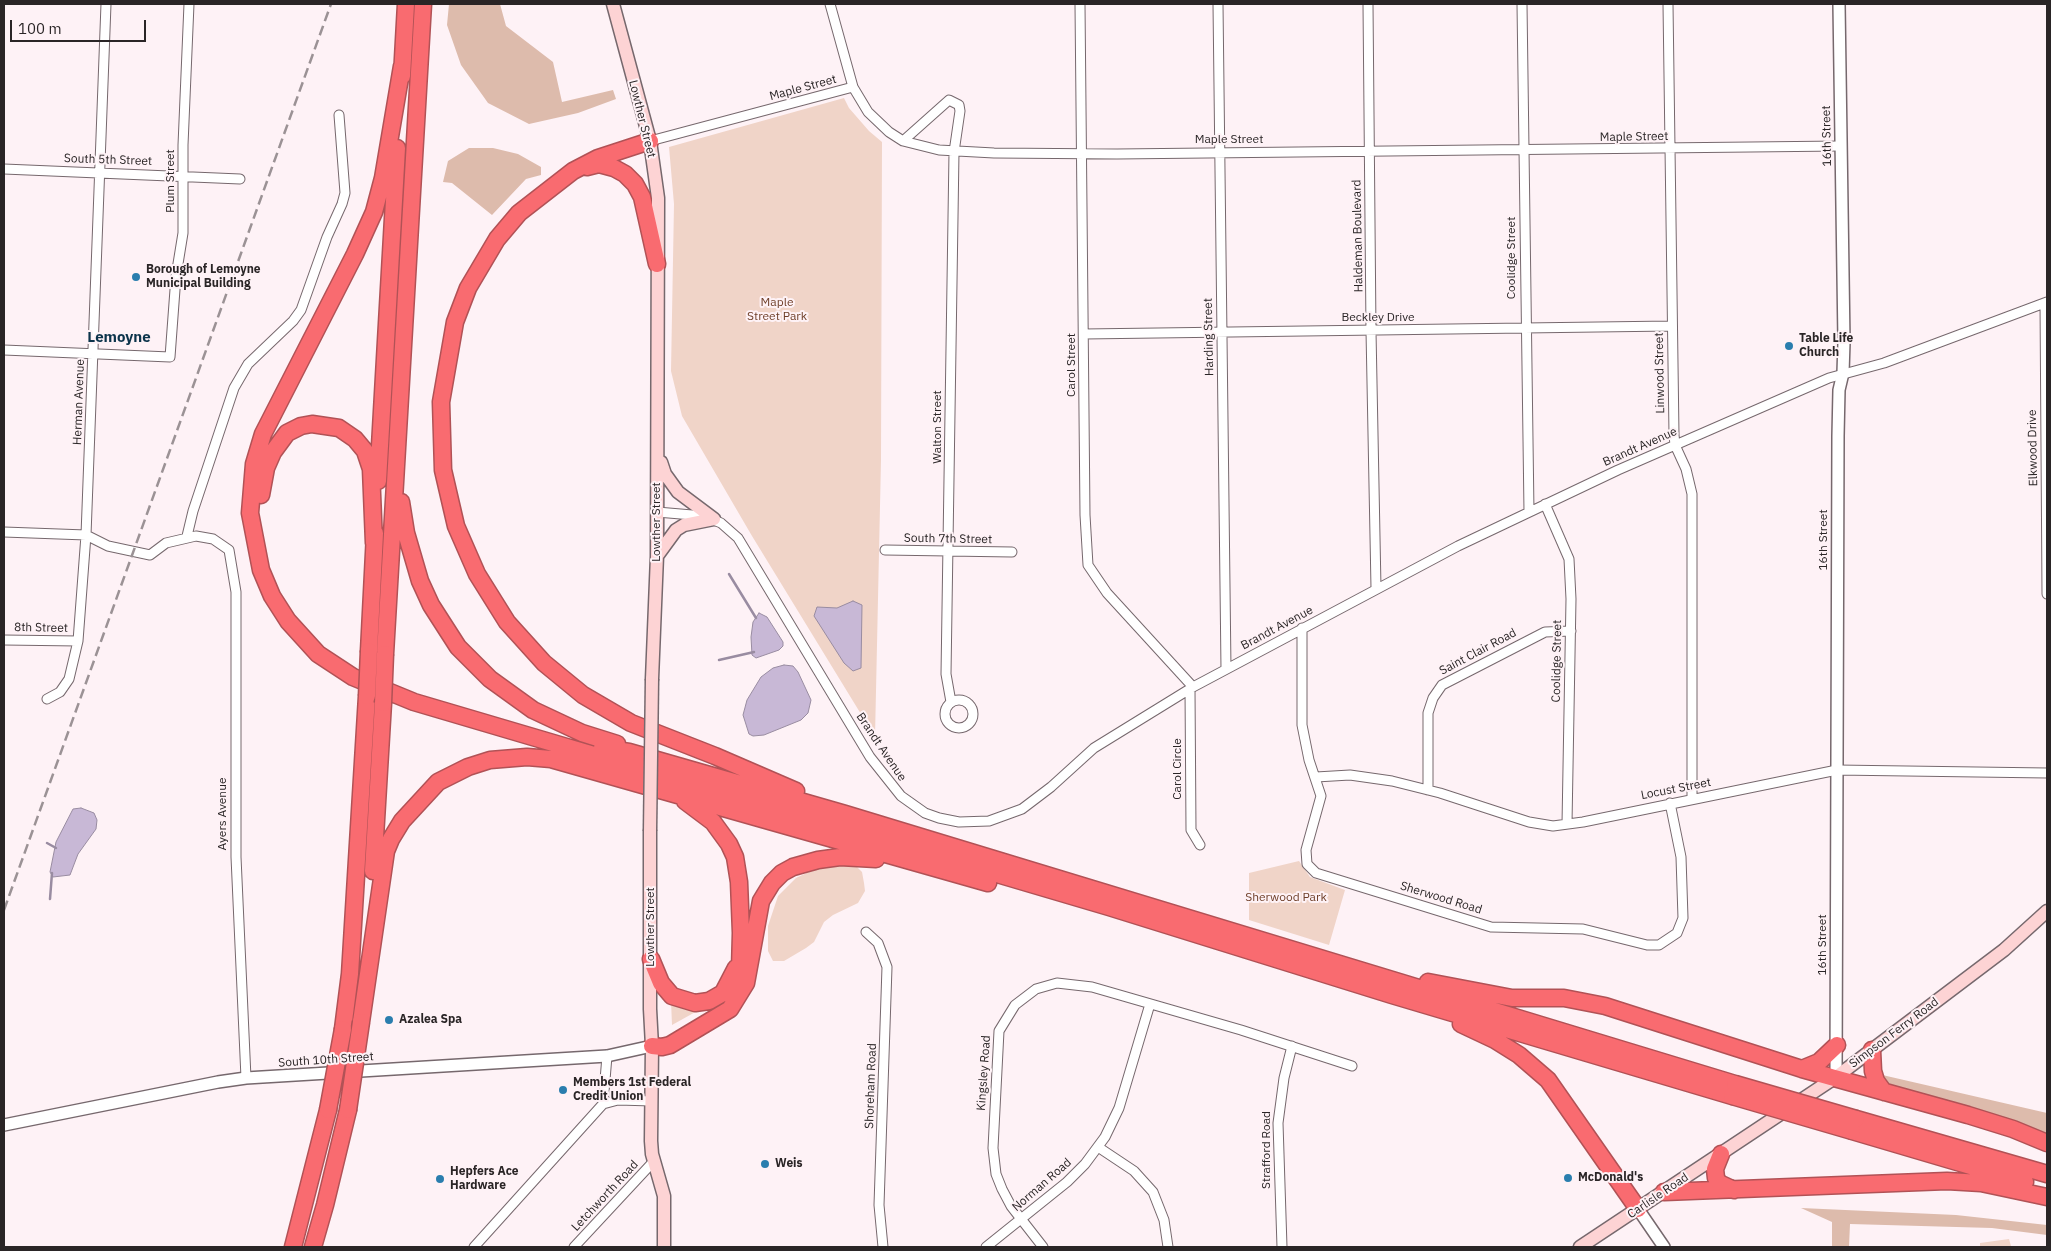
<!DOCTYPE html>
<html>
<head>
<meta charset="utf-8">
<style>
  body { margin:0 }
  #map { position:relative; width:2051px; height:1251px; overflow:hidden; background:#fef2f6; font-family:"IBM Plex Sans",sans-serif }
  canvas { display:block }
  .frame { position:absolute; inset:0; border:5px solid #2a2526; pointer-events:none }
  .scale { position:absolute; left:10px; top:20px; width:136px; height:22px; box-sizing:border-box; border:2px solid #2a2526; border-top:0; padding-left:6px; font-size:15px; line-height:18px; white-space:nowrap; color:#2a2526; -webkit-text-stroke:4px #fef2f6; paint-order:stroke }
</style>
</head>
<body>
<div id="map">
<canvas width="2051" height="1251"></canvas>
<div class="frame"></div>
<div class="scale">100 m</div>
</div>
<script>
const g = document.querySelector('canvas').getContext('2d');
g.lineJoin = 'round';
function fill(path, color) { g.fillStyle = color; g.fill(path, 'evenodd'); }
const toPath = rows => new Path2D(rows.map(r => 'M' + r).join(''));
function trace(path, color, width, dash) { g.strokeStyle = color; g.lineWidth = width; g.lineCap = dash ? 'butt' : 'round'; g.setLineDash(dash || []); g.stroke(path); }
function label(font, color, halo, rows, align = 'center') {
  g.font = font + ' "IBM Plex Sans",sans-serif'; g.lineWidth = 4; g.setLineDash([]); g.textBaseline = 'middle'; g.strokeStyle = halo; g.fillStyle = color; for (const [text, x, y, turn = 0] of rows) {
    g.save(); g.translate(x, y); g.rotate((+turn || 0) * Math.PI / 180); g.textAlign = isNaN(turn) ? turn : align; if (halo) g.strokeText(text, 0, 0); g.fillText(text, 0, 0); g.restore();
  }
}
const green = toPath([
  [844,98,849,108,869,131,882,142,881,460,875,737,752,536,682,416,671,371,674,204,669,147],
  [1299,861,1310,877,1345,890,1329,945,1249,920,1249,873],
  [854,864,862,872,864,883,865,891,858,903,833,915,824,922,814,942,806,948,784,961,773,961,768,951,768,926,778,896,796,878,811,871,828,866],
  [671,1001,699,1010,672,1025],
  [2009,1239,2011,1246,1980,1247,1980,1243]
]);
const forest = toPath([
  [449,4,500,4,506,26,553,62,562,102,613,90,616,99,578,113,529,124,488,103,461,65,447,25],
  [469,148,493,148,518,154,541,167,541,175,526,179,492,215,452,183,443,182,448,161],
  [1878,1074,2047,1113,2047,1138,1901,1090,1885,1082],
  [1801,1208,1956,1215,2047,1225,2047,1235,1992,1228,1850,1224,1849,1247,1832,1247,1832,1222]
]);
const water = toPath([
  [853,601,862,605,861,668,853,671,844,663,814,616,817,607,837,608,853,601],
  [759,613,767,617,783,642,783,646,779,650,756,658,752,655,751,637,753,622,759,613],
  [784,665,793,666,798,672,811,700,808,713,801,720,764,735,753,736,749,734,743,715,747,700,761,677,773,668,784,665],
  [81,808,94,813,97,820,96,829,78,854,70,875,53,877,50,872,56,842,73,809,81,808]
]);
const stream = toPath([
  [729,574,756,618],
  [719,660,754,652],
  [47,843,56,848],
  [50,899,52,873]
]);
const minor = toPath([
  [830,4,853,87,868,112,889,132,903,141,939,150,994,153,1117,154,1841,146],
  [1080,4,1085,515,1088,565,1107,593,1193,687],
  [1218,4,1226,669],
  [1368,4,1371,331,1376,588],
  [1522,4,1529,512],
  [1668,4,1674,435,1675,445,1686,469,1692,494,1692,799],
  [650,141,853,87],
  [903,141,949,100,959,105,960,111,954,152,946,674,951,702],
  [4,169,240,179],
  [2045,303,2047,594],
  [1084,334,1671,326],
  [4,350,170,357,176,276,183,233,183,145,189,4],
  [1545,504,1569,559,1571,599,1567,824],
  [657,512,704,516,721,523,738,538,870,757,901,796,925,813,939,818,959,822,989,821,1022,809,1051,787,1094,748,1193,687,1458,546,1618,470,1829,378,1884,363,2047,302],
  [4,532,86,535,108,546,150,555,166,543,196,536,213,539,229,550,236,592,236,857,246,1078],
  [187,536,193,511,234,388,248,364,293,321,301,310,327,237,342,204,345,193,339,115],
  [885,550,1012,552],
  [1302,628,1302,725,1309,760,1321,796,1306,850,1307,864,1316,873,1491,927,1583,929,1647,945,1659,945,1677,933,1683,918,1681,857,1670,803],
  [4,640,78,641],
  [1190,689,1191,830,1200,845],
  [47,699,60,692,69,679,78,641,86,535,106,4],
  '945 714a14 14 0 1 1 28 0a14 14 0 1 1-28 0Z',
  [1316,777,1350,775,1392,781,1440,793,1529,822,1553,826,1583,822,1837,770,2047,773],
  [1428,790,1428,713,1433,698,1442,685,1545,632,1571,631],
  [866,932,878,943,887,967,879,1205,883,1247],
  [603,1104,618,1100,652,1101],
  [1098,1147,1134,1171,1153,1192,1164,1220,1168,1247],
  [474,1247,603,1104,607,1056],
  [574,1247,654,1161],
  [986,1247,1067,1182,1085,1164,1105,1137,1119,1108,1150,1004],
  [1043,1247,1011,1206,1002,1189,996,1174,993,1148,999,1031,1015,1005,1036,989,1057,983,1092,987,1241,1030,1352,1066],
  [1282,1247,1278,1123,1284,1078,1292,1046]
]);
const tertiary = toPath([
  [1836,1077,1838,436,1839,390,1843,373,1844,342,1839,4],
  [4,1125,218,1082,246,1078,607,1056,652,1046],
  [1638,1209,1664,1247]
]);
const secondary = toPath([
  [613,4,650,141,658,198,657,556,652,679],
  [661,462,665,474,678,492,714,519],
  [657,556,676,530,684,525,714,519],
  [650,831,650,1009,652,1046,651,1141,652,1154,664,1196,664,1247],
  [1580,1247,1836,1077,2004,950,2047,911]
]);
const motorway = toPath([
  [402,66,383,178,374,212,355,254,263,434,254,464,250,513,261,570,272,596,288,621,318,654,353,677,414,702,1109,907,1392,995,1732,1096],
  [402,76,406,4],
  [650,141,598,158,573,171,519,213,497,239,468,288,455,322,441,402,443,470,456,526,477,574,507,622,544,663,583,695,631,723,715,756,796,791],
  [587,167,599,164,614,168,625,174,635,184,642,197,657,264],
  [378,481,397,148],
  [261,495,266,468,273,452,287,433,301,426,312,424,339,428,355,439,365,451,371,469,374,543],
  [401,502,406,533,420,581,431,605,458,647,490,679,533,710,582,733,617,744],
  [369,651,375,533],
  [385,654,423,4],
  [602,748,629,752,845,814,1735,1084],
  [685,801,713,822,729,844,735,857,739,882,741,933,740,970,737,983],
  [373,871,383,703],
  [651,959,661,983,672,996,695,1003,709,1001,723,993,736,968],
  [1428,982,1512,998,1564,998,1605,1006,1802,1069,1968,1115,2013,1129,2047,1143],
  [361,1022,386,851,391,839,402,821,438,782,468,767,490,760,527,757,551,759,988,883],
  [1461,1024,1495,1040,1519,1055,1548,1080,1638,1209],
  [343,1029,350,974,367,696],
  [652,1046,662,1047,670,1045,730,1009,746,983,761,901,772,883,782,873,793,867,818,860,840,857,876,859],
  [1872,1050,1873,1071,1876,1081,1884,1092],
  [1802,1069,1819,1062,1837,1045],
  [1856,1119,2047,1174],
  [1852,1131,2025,1182],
  [1721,1154,1715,1169,1716,1178,1719,1183,1734,1190],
  [1664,1192,1947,1181,1981,1183,2047,1197],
  [293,1247,328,1110],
  [313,1247,325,1205,348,1110]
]);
const rail = toPath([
  [4,910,331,4]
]);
const secondaryBridge = toPath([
  [650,831,652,679]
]);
const motorwayBridge = toPath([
  [367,696,369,651],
  [383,703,385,654],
  [1735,1084,1856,1119],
  [1732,1096,1852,1131],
  [328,1110,343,1029],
  [348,1110,361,1022]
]);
const markers = [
  [136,277,5,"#2a7eae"],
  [1789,346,5,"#2a7eae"],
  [389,1020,5,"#2a7eae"],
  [563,1090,5,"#2a7eae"],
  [765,1164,5,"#2a7eae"],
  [1568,1178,5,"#2a7eae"],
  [440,1179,5,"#2a7eae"]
];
const streetNames = [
  ["Maple Street",803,88,-15],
  ["Lowther Street",642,119,76],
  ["16th Street",1827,136,-91],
  ["Maple Street",1634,137,-1],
  ["Maple Street",1229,140],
  ["South 5th Street",108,160,2],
  ["Plum Street",171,181,-90],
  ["Haldeman Boulevard",1358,236,-91],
  ["Coolidge Street",1512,258,-90],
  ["Beckley Drive",1378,318],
  ["Harding Street",1209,337,-91],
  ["Carol Street",1072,365,-90],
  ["Linwood Street",1660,373,-91],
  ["Herman Avenue",79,402,-88],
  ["Walton Street",938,427,-90],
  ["Brandt Avenue",1640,447,-24],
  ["Elkwood Drive",2033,448,-91],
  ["Lowther Street",657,522,-90],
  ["South 7th Street",948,539,1],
  ["16th Street",1824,540,-90],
  ["8th Street",41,628,1],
  ["Brandt Avenue",1277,628,-28],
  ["Saint Clair Road",1478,652,-28],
  ["Coolidge Street",1557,661,-89],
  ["Brandt Avenue",881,747,56],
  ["Carol Circle",1178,769,-90],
  ["Locust Street",1676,789,-11],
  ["Ayers Avenue",223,814,-90],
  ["Sherwood Road",1441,898,17],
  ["Lowther Street",651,927,-90],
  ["16th Street",1823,945,-90],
  ["Simpson Ferry Road",1894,1033,-37],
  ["South 10th Street",326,1060,-4],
  ["Kingsley Road",984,1073,-86],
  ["Shoreham Road",871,1086,-88],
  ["Strafford Road",1267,1150,-90],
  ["Norman Road",1042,1185,-41],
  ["Letchworth Road",605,1196,-47],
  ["Carlisle Road",1658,1196,-34]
];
const poiNames = [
  ["Borough of Lemoyne",146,270],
  ["Municipal Building",146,284],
  ["Table Life",1799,339],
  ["Church",1799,353],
  ["Azalea Spa",399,1020],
  ["Members 1st Federal",573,1083],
  ["Credit Union",573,1097],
  ["Weis",775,1164],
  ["Hepfers Ace",450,1172],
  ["Hardware",450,1186],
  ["McDonald's",1578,1178]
];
const parkNames = [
  ["Maple",777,303],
  ["Street Park",777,317],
  ["Sherwood Park",1286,898]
];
const quarterNames = [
  ["Lemoyne",119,338]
];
fill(green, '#f0d4c8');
fill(forest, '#ddbbac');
fill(water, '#c8b8d6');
trace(water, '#998ca1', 1);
trace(stream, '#998ca1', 2.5);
trace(minor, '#76686d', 11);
trace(tertiary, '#76686d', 14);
trace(secondary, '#76686d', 15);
trace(motorway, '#b15256', 19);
trace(minor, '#fff', 9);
trace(tertiary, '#fff', 11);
trace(secondary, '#fdd3d4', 12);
trace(motorway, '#f96b70', 16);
trace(rail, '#9b9295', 2.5, [10, 5]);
trace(secondaryBridge, '#76686d', 15, []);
trace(motorwayBridge, '#b15256', 19, []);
trace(secondaryBridge, '#fdd3d4', 12);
trace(motorwayBridge, '#f96b70', 16);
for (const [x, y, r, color] of markers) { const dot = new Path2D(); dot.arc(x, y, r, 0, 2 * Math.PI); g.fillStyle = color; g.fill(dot); trace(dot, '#fef2f6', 2); }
label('12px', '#2a2526', '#fef2f6', streetNames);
label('bold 12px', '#2a2526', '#fef2f6', poiNames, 'left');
label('12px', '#6e3e28', '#fef2f6', parkNames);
label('bold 15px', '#0c344b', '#fef2f6', quarterNames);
</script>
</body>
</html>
